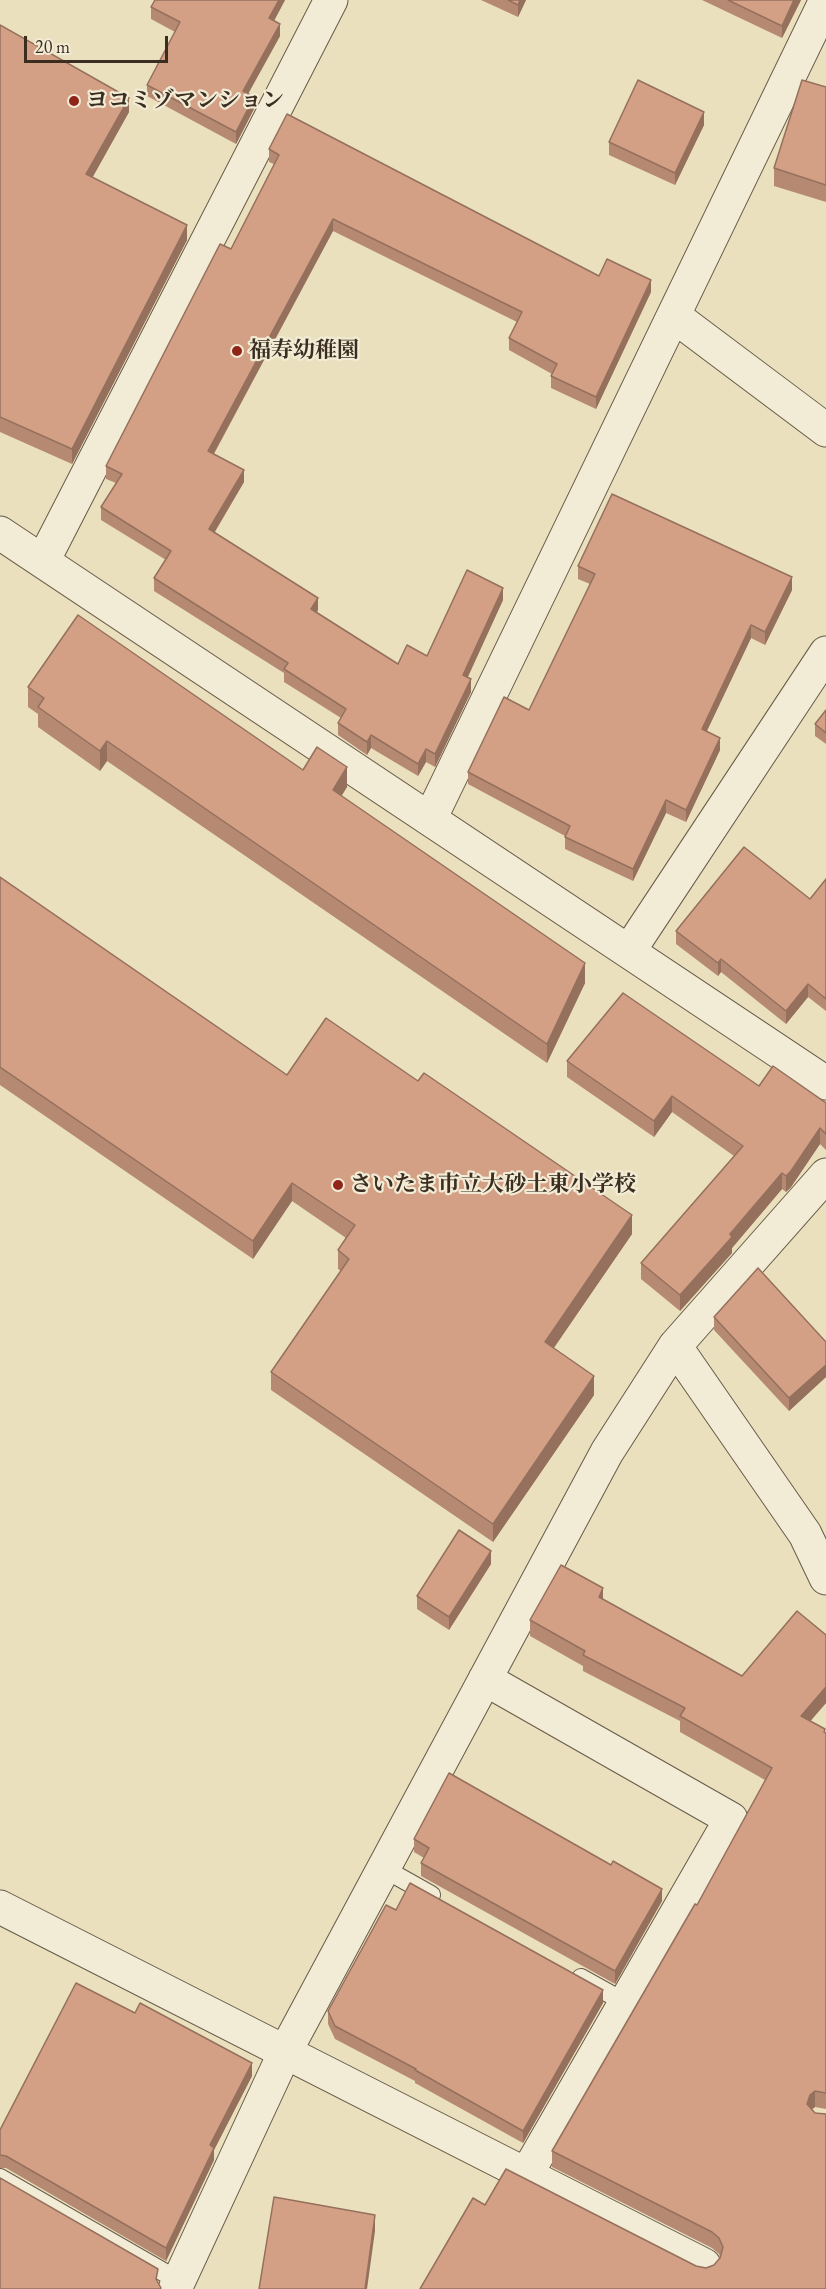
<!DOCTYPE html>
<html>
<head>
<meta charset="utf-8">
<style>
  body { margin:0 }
  #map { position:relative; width:826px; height:2289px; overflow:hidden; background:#ebe0be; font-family:"EB Garamond",serif }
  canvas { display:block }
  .scale { position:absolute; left:24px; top:36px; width:144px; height:27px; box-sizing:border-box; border:3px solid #3b2e21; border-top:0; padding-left:8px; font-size:18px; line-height:21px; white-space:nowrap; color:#3b2e21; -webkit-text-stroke:4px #f2ebd5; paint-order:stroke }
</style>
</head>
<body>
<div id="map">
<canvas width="826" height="2289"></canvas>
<div class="scale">20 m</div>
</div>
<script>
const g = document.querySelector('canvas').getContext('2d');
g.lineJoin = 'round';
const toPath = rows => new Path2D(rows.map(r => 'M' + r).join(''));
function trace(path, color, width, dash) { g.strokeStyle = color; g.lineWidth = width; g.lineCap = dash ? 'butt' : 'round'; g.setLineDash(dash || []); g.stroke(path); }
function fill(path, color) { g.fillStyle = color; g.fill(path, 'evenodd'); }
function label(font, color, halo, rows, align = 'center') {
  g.font = font + ' "EB Garamond","Noto Serif JP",serif'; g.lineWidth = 4.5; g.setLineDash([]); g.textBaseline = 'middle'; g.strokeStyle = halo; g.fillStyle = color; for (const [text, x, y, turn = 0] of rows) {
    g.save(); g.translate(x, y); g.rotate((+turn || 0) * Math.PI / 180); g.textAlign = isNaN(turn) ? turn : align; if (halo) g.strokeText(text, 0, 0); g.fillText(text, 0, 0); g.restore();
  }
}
const lane = toPath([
  [383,1868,431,1895],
  [581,1978,626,2003],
  [0,2178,179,2281]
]);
const street = toPath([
  [674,316,826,430],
  [0,533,826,1083],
  [43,561,331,0],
  [430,819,826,0],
  [629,951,826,653],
  [675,1346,805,1534,826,1578],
  [485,1679,731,1819,526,2175],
  [0,1907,704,2265],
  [175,2289,285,2052,607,1452,675,1346,826,1175]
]);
const wall = toPath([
  [155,0,285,0,274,21,280,36,248,94,254,109,236,144,147,96,147,85,175,32,151,19,151,7],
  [481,0,526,0,518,17],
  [702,0,801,0,782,38],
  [0,25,129,112,92,178,187,240,72,464,0,432],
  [826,87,826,202,774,186,774,168],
  [704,125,675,185,609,155,609,142],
  [269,149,599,276,651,292,596,409,551,388,551,376,552,374,509,350,509,338,517,322,333,231,214,454,244,482,215,532,318,610,317,612,398,664,427,656,503,600,468,677,471,692,435,767,426,762,418,776,371,748,367,755,338,735,338,723,341,718,284,682,284,673,154,591,154,578,166,560,101,520,101,507,116,483,106,479,106,466,231,249,274,164,269,162],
  [578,566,792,590,765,645,751,638,707,731,720,750,686,822,666,813,633,881,565,849,565,836,468,784,468,772,529,710,590,584,578,579],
  [28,687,303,770,347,787,341,796,585,983,547,1063,107,761,100,771,38,727,38,714,28,707],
  [826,710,826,744,815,736,815,724],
  [0,877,287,1075,632,1234,553,1348,594,1395,493,1542,271,1390,271,1372,341,1271,338,1269,338,1250,346,1238,292,1201,253,1259,0,1085],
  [826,879,826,1011,808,997,786,1024,721,972,718,976,676,944,676,931,810,899],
  [567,1061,759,1086,826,1103,826,1150,820,1144,791,1187,786,1192,782,1189,732,1248,732,1253,680,1311,641,1279,641,1263,734,1156,672,1112,654,1137,567,1077],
  [714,1317,826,1342,826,1377,789,1411,714,1330],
  [491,1564,449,1630,417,1609,417,1596],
  [603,1600,742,1676,826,1635,826,1703,810,1721,826,1733,826,2109,815,2107,812,2109,826,2289,420,2289,485,2205,696,2266,706,2268,714,2265,720,2257,719,2254,712,2248,552,2167,552,2151,697,1905,765,1780,680,1732,680,1721,583,1671,583,1666,530,1636,530,1620],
  [414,1839,611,1865,662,1901,615,1984,421,1876,421,1863,424,1858,414,1852],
  [396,1910,603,2003,523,2143,415,2083,415,2081,335,2039,328,2024,328,2011],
  [252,2076,214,2150,214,2160,166,2261,6,2168,0,2168,0,2130]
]);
const shadedWall = toPath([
  [279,0,285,0,269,30,269,18],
  [520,0,526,0,518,17,518,5],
  [794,0,801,0,782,38,782,26],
  [280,24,280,36,243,103,243,91],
  [254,97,254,109,236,144,236,132],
  [129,98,129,112,86,189,86,174],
  [704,112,704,125,675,185,675,173],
  [333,219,333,231,208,464,208,451],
  [187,225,187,240,72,464,72,449],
  [651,280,651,292,596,409,596,397],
  [244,470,244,482,209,541,209,529],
  [792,577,792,590,765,645,765,632],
  [503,588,503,600,463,687,463,675],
  [318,598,318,610,311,621,311,609],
  [751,625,751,638,702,741,702,729],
  [471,679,471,692,435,767,435,754],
  [371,735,371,748,367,755,367,742],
  [720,738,720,750,686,822,686,810],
  [107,741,107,761,100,771,100,751],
  [426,749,426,762,418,776,418,764],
  [347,767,347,787,333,810,333,790],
  [666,800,666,813,633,881,633,869],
  [721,959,721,972,718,976,718,963],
  [585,963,585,983,547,1063,547,1044],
  [808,984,808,997,786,1024,786,1011],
  [672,1096,672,1112,654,1137,654,1121],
  [820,1128,820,1144,791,1187,786,1192,786,1176],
  [782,1173,782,1189,732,1248,732,1253,680,1311,680,1295],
  [292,1183,292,1201,253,1259,253,1241],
  [632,1215,632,1234,545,1361,545,1342],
  [826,1365,826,1377,789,1411,789,1398],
  [594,1376,594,1395,493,1542,493,1524],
  [491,1551,491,1564,449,1630,449,1617],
  [603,1588,603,1604,599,1597],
  [826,1687,826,1703,801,1732,801,1716],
  [662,1889,662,1901,615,1984,615,1971],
  [603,1990,603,2003,523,2143,523,2131],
  [252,2063,252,2076,214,2150,214,2160,166,2261,166,2248,210,2145],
  [815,2091,815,2107,810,2111,807,2104,810,2095],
  [375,2215,375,2231,367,2289,365,2289]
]);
const building = toPath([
  [155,0,279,0,269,18,280,24,243,91,254,97,236,132,147,85,180,22,151,7,155,0],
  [508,0,520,0,518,5,508,0],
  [728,0,794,0,782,26,728,0],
  [0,25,129,98,86,174,187,225,72,449,0,417,0,25],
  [638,80,704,112,675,173,609,142,638,80],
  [802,80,826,87,826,185,774,168,802,80],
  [287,114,599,276,607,259,651,280,596,397,551,376,557,364,509,338,522,312,333,219,208,451,244,470,209,529,318,598,311,609,398,664,407,645,427,656,467,570,503,588,463,675,471,679,435,754,426,749,418,764,371,735,367,742,338,723,346,709,284,669,288,663,154,578,171,551,101,507,122,474,106,466,220,244,231,249,279,155,269,149,287,114],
  [612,494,792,577,765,632,751,625,702,729,720,738,686,810,666,800,633,869,565,837,570,826,468,772,504,697,529,710,595,574,578,566,612,494],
  [78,615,303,770,317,747,347,767,333,790,585,963,547,1044,107,741,100,751,38,707,44,698,28,687,78,615],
  [826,710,826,733,815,724,826,710],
  [744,847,810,899,826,879,826,999,808,984,786,1011,721,959,718,963,676,931,744,847],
  [0,877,287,1075,326,1018,418,1081,424,1073,632,1215,545,1342,594,1376,493,1524,271,1372,349,1259,338,1250,355,1225,292,1183,253,1241,0,1067,0,877],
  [623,993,759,1086,773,1066,826,1103,826,1134,820,1128,791,1171,786,1176,782,1173,730,1234,732,1237,680,1295,641,1263,743,1146,672,1096,654,1121,567,1061,623,993],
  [758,1268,826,1342,826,1365,789,1398,714,1317,758,1268],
  [459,1530,491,1551,449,1617,417,1596,459,1530],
  [561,1565,603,1588,599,1597,742,1676,797,1611,826,1635,826,1687,801,1716,825,1729,824,1732,826,1733,826,2093,815,2091,810,2095,807,2104,815,2113,826,2114,826,2289,420,2289,473,2198,485,2205,506,2169,696,2266,706,2268,714,2265,720,2258,723,2247,719,2238,712,2232,552,2151,695,1904,697,1905,772,1768,680,1716,685,1708,583,1655,585,1651,530,1620,561,1565],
  [449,1773,611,1865,613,1861,662,1889,615,1971,421,1863,429,1848,414,1839,449,1773],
  [410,1883,603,1990,523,2131,415,2070,416,2069,335,2026,328,2011,386,1905,396,1910,410,1883],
  [76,1983,135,2013,140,2003,252,2063,210,2145,214,2148,166,2248,6,2156,0,2155,0,2130,76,1983],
  [0,2178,158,2269,156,2279,161,2288,160,2289,0,2289,0,2178],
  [274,2197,375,2215,365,2289,259,2289,274,2197]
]);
const markers = [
  [74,101,6,"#8f2418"],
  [237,351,6,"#8f2418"],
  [338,1185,6,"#8f2418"]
];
const poiNames = [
  ["ヨコミゾマンション",86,101],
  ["福寿幼稚園",249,351],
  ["さいたま市立大砂土東小学校",350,1185]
];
trace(lane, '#675a48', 20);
trace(street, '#675a48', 35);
trace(lane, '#f2ebd5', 18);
trace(street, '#f2ebd5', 33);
fill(wall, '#b68a72');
fill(shadedWall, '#94705d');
fill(building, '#d4a085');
trace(building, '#94705d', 1.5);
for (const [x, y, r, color] of markers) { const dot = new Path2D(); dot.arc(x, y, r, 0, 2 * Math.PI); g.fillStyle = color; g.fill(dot); trace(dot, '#f2ebd5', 2); }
label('bold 22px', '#3b2e21', '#f2ebd5', poiNames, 'left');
</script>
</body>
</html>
